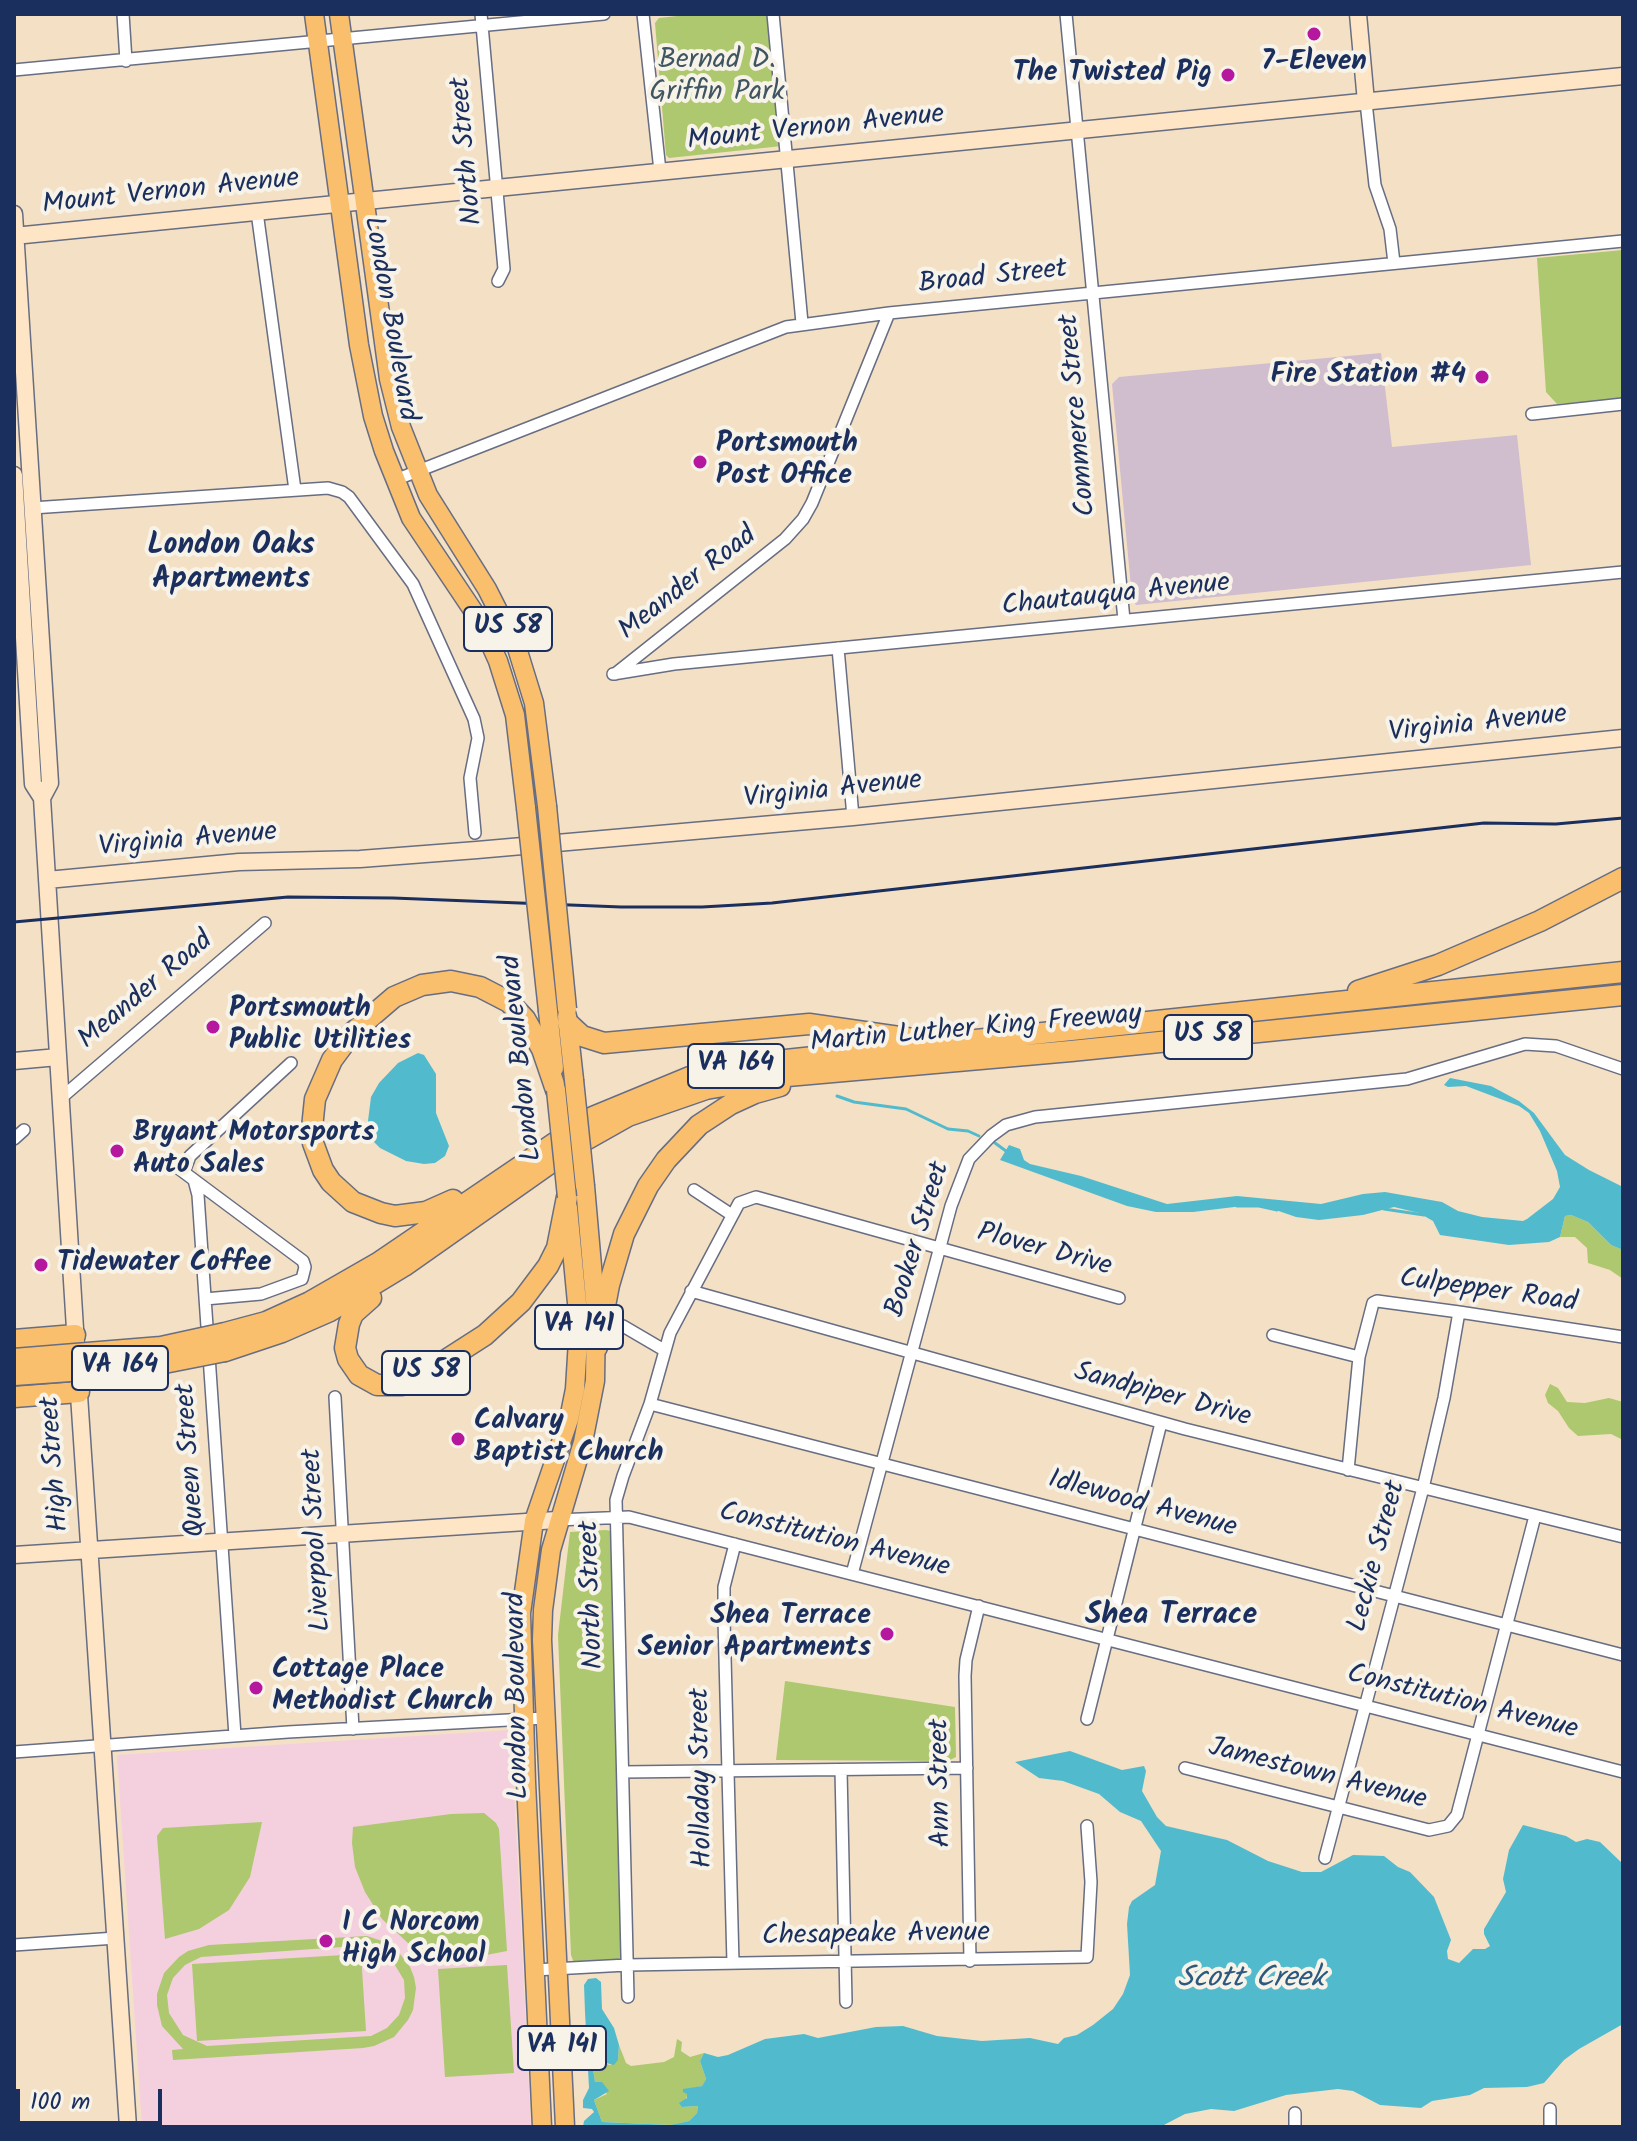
<!DOCTYPE html>
<html>
<head>
<meta charset="utf-8">
<style>
  body { margin:0 }
  #map { position:relative; width:1637px; height:2141px; overflow:hidden; background:#f4e0c5; font-family:Kalam,sans-serif }
  canvas { display:block }
  .frame { position:absolute; inset:0; border:16px solid #1b2f5e; pointer-events:none }
  .scale { position:absolute; left:16px; top:2089px; width:146px; height:36px; box-sizing:border-box; border:4px solid #1b2f5e; border-top:0; padding-left:10px; font-size:24px; line-height:28px; white-space:nowrap; color:#1b2f5e; -webkit-text-stroke:6px #f7f3e8; paint-order:stroke }
</style>
</head>
<body>
<div id="map">
<canvas width="1637" height="2141"></canvas>
<div class="frame"></div>
<div class="scale">100 m</div>
</div>
<script>
const g = document.querySelector('canvas').getContext('2d');
g.lineJoin = 'round';
function fill(path, color) { g.fillStyle = color; g.fill(path, 'evenodd'); }
const toPath = rows => new Path2D(rows.map(r => 'M' + r).join(''));
function trace(path, color, width, dash) { g.strokeStyle = color; g.lineWidth = width; g.lineCap = dash ? 'butt' : 'round'; g.setLineDash(dash || []); g.stroke(path); }
function label(font, color, halo, rows, align = 'center') {
  g.font = font + ' Kalam,sans-serif'; g.lineWidth = 8; g.setLineDash([]); g.textBaseline = 'middle'; g.strokeStyle = halo; g.fillStyle = color; for (const [text, x, y, turn = 0] of rows) {
    g.save(); g.translate(x, y); g.rotate((+turn || 0) * Math.PI / 180); g.textAlign = isNaN(turn) ? turn : align; if (halo) g.strokeText(text, 0, 0); g.fillText(text, 0, 0); g.restore();
  }
}
const built = toPath([
  [511,1730,531,2127,142,2127,117,1755]
]);
const industrial = toPath([
  [1381,353,1392,447,1517,435,1531,565,1136,605,1132,598,1112,384,1119,377]
]);
const green = toPath([
  [696,14,770,14,782,146,669,158,666,155,655,23,659,18],
  [1623,250,1623,399,1557,404,1546,392,1537,258],
  [1571,1215,1588,1222,1611,1245,1623,1250,1623,1279,1610,1270,1588,1263,1587,1248,1575,1237,1560,1237,1565,1216],
  [1550,1384,1558,1388,1567,1402,1585,1403,1609,1398,1623,1402,1623,1440,1611,1434,1578,1436,1569,1428,1558,1411,1548,1403,1545,1395],
  [606,1530,611,1531,621,1955,617,1964,574,1963,571,1955,558,1635,570,1532],
  [785,1681,955,1707,956,1757,948,1761,776,1760],
  [484,1813,496,1823,499,1829,507,1951,460,1960,432,1953,408,1943,382,1919,365,1892,355,1867,352,1843,353,1827,451,1814],
  [262,1822,250,1877,229,1910,199,1929,165,1939,157,1836,163,1828],
  [367,1936,388,1943,397,1950,410,1967,414,1977,416,1988,413,2010,408,2020,394,2037,374,2046,363,2048,173,2060,172,2050,183,2049,162,2026,157,2005,157,1994,164,1973,179,1957,188,1951,209,1945],
  [356,1946,374,1949,390,1957,404,1980,405,1998,399,2015,387,2028,371,2036,207,2046,183,2035,169,2013,167,1995,173,1978,185,1965,201,1957],
  [361,1954,366,2031,197,2041,192,1964],
  [507,1965,514,2073,445,2077,438,1969],
  [677,2039,682,2042,681,2051,690,2057,704,2053,700,2061,706,2079,702,2086,683,2090,688,2094,682,2107,698,2106,697,2113,689,2121,672,2125,602,2122,594,2100,607,2094,595,2082,592,2062,598,2061,610,2065,618,2060,619,2045,626,2063,631,2066,664,2062,674,2057]
]);
const water = toPath([
  [418,1053,424,1055,436,1074,436,1113,449,1146,445,1156,435,1163,424,1164,406,1161,380,1148,372,1140,368,1121,371,1097,379,1083,398,1063],
  [1450,1078,1491,1086,1519,1101,1534,1113,1565,1155,1589,1170,1623,1187,1623,1250,1611,1245,1588,1222,1571,1215,1565,1216,1560,1237,1549,1242,1509,1245,1440,1235,1433,1221,1419,1213,1394,1207,1363,1215,1319,1220,1296,1217,1270,1208,1251,1205,1193,1212,1156,1212,1127,1206,1000,1160,1009,1145,1020,1149,1024,1160,1030,1164,1081,1176,1167,1204,1237,1196,1321,1204,1363,1194,1385,1192,1442,1202,1458,1211,1482,1217,1523,1221,1527,1219,1553,1199,1560,1187,1557,1171,1540,1131,1529,1113,1519,1106,1466,1086,1448,1087,1444,1085],
  [1070,1751,1122,1770,1144,1766,1146,1771,1142,1791,1157,1817,1166,1826,1227,1840,1268,1861,1302,1872,1321,1872,1353,1855,1384,1856,1398,1867,1410,1872,1434,1897,1451,1940,1447,1951,1448,1959,1459,1963,1473,1949,1485,1949,1490,1946,1484,1934,1484,1929,1506,1892,1503,1879,1509,1850,1523,1825,1566,1836,1576,1842,1587,1839,1600,1842,1623,1864,1623,2024,1579,2049,1564,2060,1544,2083,1527,2087,1484,2088,1470,2095,1432,2101,1421,2108,1380,2105,1353,2091,1338,2089,1286,2095,1234,2111,1211,2109,1185,2114,1160,2127,862,2127,855,2125,846,2127,583,2127,584,2121,594,2112,592,2109,583,2108,583,2100,589,2088,585,2012,584,1985,588,1979,596,1978,601,1982,602,2009,614,2028,619,2045,618,2060,614,2065,598,2061,592,2062,595,2082,602,2082,609,2091,594,2100,602,2122,671,2125,689,2121,697,2113,698,2106,682,2107,679,2103,687,2098,687,2094,683,2092,683,2089,702,2086,706,2079,700,2061,704,2053,718,2057,728,2055,765,2039,804,2034,818,2038,876,2027,903,2026,937,2036,982,2041,1030,2038,1058,2044,1064,2038,1077,2035,1093,2025,1113,2009,1123,1994,1130,1975,1127,1924,1129,1907,1132,1901,1155,1885,1161,1851,1141,1821,1120,1812,1099,1794,1063,1781,1039,1778,1015,1762]
]);
const stream = toPath([
  [837,1096,854,1102,906,1109,948,1129,968,1131,979,1136],
  [995,1143,1006,1151],
  [1237,1206,1259,1206,1277,1210],
  [1384,1209,1424,1215]
]);
const street = toPath([
  [123,14,126,61],
  [481,14,504,269,498,281],
  [643,14,660,171],
  [773,14,802,323],
  [1066,14,1124,620],
  [14,70,604,14],
  [1366,102,1375,185,1390,229,1394,263],
  [257,212,295,490],
  [1532,414,1623,404],
  [395,480,786,327,889,313,1623,241],
  [32,508,328,488,342,492,349,497,413,584,474,719,478,738,470,778,475,833],
  [838,648,853,817],
  [613,674,674,664,1623,572],
  [615,674,785,539,803,519,812,503,889,313],
  [61,1098,265,923],
  [14,1139,24,1130],
  [170,1162,303,1261,305,1267,302,1279,261,1294,205,1299],
  [184,1172,190,1156,291,1063],
  [194,1180,198,1195,235,1736],
  [694,1190,732,1215],
  [691,1291,1185,1429,1623,1537],
  [623,1326,664,1350],
  [1273,1335,1359,1357],
  [335,1397,353,1729],
  [650,1404,1623,1655],
  [1348,1470,1359,1357,1373,1303,1377,1301,1459,1312,1623,1337],
  [557,1520,629,1517,1623,1772],
  [852,1574,951,1206,969,1159,991,1136,1006,1125,1035,1117,1407,1079,1525,1044,1556,1046,1623,1069],
  [1087,1719,1161,1423],
  [14,1752,288,1732,545,1718],
  [1185,1768,1429,1830,1448,1826,1457,1815,1535,1516],
  [841,1770,846,2002],
  [623,1772,967,1768],
  [1325,1858,1423,1488,1444,1398,1459,1312],
  [14,1945,116,1938],
  [970,1961,965,1676,966,1660,979,1606],
  [733,1963,724,1619,724,1587,735,1544],
  [534,1970,627,1965,1087,1957,1091,1882,1087,1826],
  [628,1997,616,1500,623,1476,650,1404,670,1333,739,1203,756,1197,1119,1298],
  [1295,2127,1295,2113],
  [1550,2127,1550,2109]
]);
const secondary = toPath([
  [1358,14,1366,102],
  [14,214,50,783,42,798],
  [14,236,1623,76],
  [14,475,33,784,42,798,76,1345],
  [47,880,239,862,360,859,477,850,853,817,1623,738],
  [14,1061,58,1057],
  [78,1380,128,2127],
  [14,1555,557,1520]
]);
const primary = toPath([
  [314,14,359,345,373,416,384,451,411,518,480,621,498,661,515,715,526,808],
  [339,14,389,379,401,427,428,495,487,589,517,648,534,703,547,806],
  [548,1011,554,1068],
  [567,1016,574,1080],
  [542,2127,526,1782,521,1613,534,1521,569,1419,575,1389,579,1324,568,1208],
  [565,2127,542,1640,543,1610,551,1550,583,1442,595,1381,596,1312,585,1186]
]);
const highway = toPath([
  [1358,991,1438,965,1540,921,1623,878],
  [568,1023,582,1036,604,1043,809,1024,913,1039],
  [453,1200,426,1212,395,1216,381,1213,353,1202,331,1182,323,1170,313,1143,312,1128,315,1099,332,1060,352,1033,394,997,422,985,451,981,480,987,509,1002,525,1019,542,1049,556,1090],
  [371,1298,353,1314,349,1324,345,1348,348,1359,359,1375,377,1385,402,1385,418,1378,485,1335,521,1302,548,1266,557,1248,567,1197],
  [225,1333,266,1322,310,1302,378,1263,593,1117,690,1077,757,1063,1623,972],
  [14,1340,75,1335],
  [597,1347,609,1285,624,1234,648,1186,666,1160,699,1125,731,1104,755,1093,780,1086],
  [225,1351,282,1332,330,1311,404,1266,573,1147,628,1116,706,1089,776,1077,1071,1051,1623,995],
  [14,1397,79,1392]
]);
const rail = toPath([
  [14,922,288,897,393,898,621,907,702,907,772,903,1484,823,1556,824,1623,818]
]);
const primaryBridge = toPath([
  [547,806,567,1009],
  [526,808,548,1011],
  [574,1080,585,1186],
  [556,1090,567,1197]
]);
const highwayBridge = toPath([
  [14,1359,161,1347,225,1333],
  [14,1375,154,1365,225,1351]
]);
const markers = [
  [1314,34,8,"#b5179e"],
  [1228,75,8,"#b5179e"],
  [1482,377,8,"#b5179e"],
  [700,462,8,"#b5179e"],
  [213,1027,8,"#b5179e"],
  [117,1151,8,"#b5179e"],
  [41,1265,8,"#b5179e"],
  [458,1439,8,"#b5179e"],
  [887,1634,8,"#b5179e"],
  [256,1688,8,"#b5179e"],
  [326,1941,8,"#b5179e"]
];
const shields = [
  [508,629,88],
  [1208,1037,88],
  [736,1066,96],
  [579,1327,88],
  [120,1368,96],
  [426,1373,88],
  [562,2048,88]
];
const shieldNames = [
  ["US 58",508,629],
  ["US 58",1208,1037],
  ["VA 164",736,1066],
  ["VA 141",579,1327],
  ["VA 164",120,1368],
  ["US 58",426,1373],
  ["VA 141",562,2048]
];
const parkNames = [
  ["Bernad D.",717,62],
  ["Griffin Park",717,94]
];
const poiNames = [
  ["7-Eleven",1314,64,"center"],
  ["The Twisted Pig",1212,75,"right"],
  ["Fire Station #4",1466,377,"right"],
  ["Portsmouth",716,446],
  ["Post Office",716,478],
  ["Portsmouth",229,1011],
  ["Public Utilities",229,1043],
  ["Bryant Motorsports",133,1135],
  ["Auto Sales",133,1167],
  ["Tidewater Coffee",57,1265],
  ["Calvary",474,1423],
  ["Baptist Church",474,1455],
  ["Shea Terrace",871,1618,"right"],
  ["Senior Apartments",871,1650,"right"],
  ["Cottage Place",272,1672],
  ["Methodist Church",272,1704],
  ["I C Norcom",342,1925],
  ["High School",342,1957]
];
const streetNames = [
  ["Mount Vernon Avenue",816,130,-6],
  ["North Street",469,151,-95],
  ["Mount Vernon Avenue",171,194,-6],
  ["Broad Street",993,279,-6],
  ["London Boulevard",388,319,80],
  ["Commerce Street",1080,415,-95],
  ["Meander Road",689,585,-38],
  ["Chautauqua Avenue",1116,597,-6],
  ["Virginia Avenue",1478,726,-6],
  ["Virginia Avenue",833,792,-6],
  ["Virginia Avenue",188,842,-5],
  ["Meander Road",147,992,-40],
  ["Martin Luther King Freeway",976,1031,-5],
  ["London Boulevard",524,1058,-96],
  ["Booker Street",920,1240,-73],
  ["Plover Drive",1044,1252,15],
  ["Culpepper Road",1488,1293,8],
  ["Sandpiper Drive",1162,1397,15],
  ["Queen Street",193,1460,-94],
  ["High Street",57,1464,-94],
  ["Idlewood Avenue",1142,1506,15],
  ["Liverpool Street",319,1540,-93],
  ["Constitution Avenue",834,1542,14],
  ["Leckie Street",1379,1557,-75],
  ["North Street",594,1595,-92],
  ["London Boulevard",520,1696,-91],
  ["Constitution Avenue",1462,1704,14],
  ["Jamestown Avenue",1317,1776,14],
  ["Holladay Street",704,1778,-91],
  ["Ann Street",943,1783,-91],
  ["Chesapeake Avenue",876,1937,-1]
];
const neighbourhoodNames = [
  ["London Oaks",231,548],
  ["Apartments",231,582],
  ["Shea Terrace",1171,1618]
];
const waterNames = [
  ["Scott Creek",1251,1981]
];
fill(built, '#f4cfde');
fill(industrial, '#d0bdce');
fill(green, '#adc86e');
fill(water, '#51bbcd');
trace(stream, '#51bbcd', 3);
trace(street, '#676d82', 14);
trace(secondary, '#676d82', 19);
trace(primary, '#676d82', 21);
trace(highway, '#676d82', 23);
trace(street, '#fff', 11);
trace(secondary, '#fde5c5', 16);
trace(primary, '#f9bf6d', 18);
trace(highway, '#f9bf6d', 20);
trace(rail, '#1b2f5e', 3);
trace(primaryBridge, '#676d82', 21, []);
trace(highwayBridge, '#676d82', 23, []);
trace(primaryBridge, '#f9bf6d', 18);
trace(highwayBridge, '#f9bf6d', 20);
for (const [x, y, r, color] of markers) { const dot = new Path2D(); dot.arc(x, y, r, 0, 2 * Math.PI); g.fillStyle = color; g.fill(dot); trace(dot, '#f7f3e8', 3); }
for (const [x, y, w] of shields) { const box = new Path2D(); box.roundRect(x - w / 2, y - 22, w, 44, 6); g.fillStyle = '#f7f3e8'; g.fill(box); trace(box, '#1b2f5e', 2); }
label('bold 26px', '#1b2f5e', null, shieldNames);
label('28px', '#405562', '#f7f3e8', parkNames);
label('bold 28px', '#1b2f5e', '#f7f3e8', poiNames, 'left');
label('28px', '#1b2f5e', '#f7f3e8', streetNames);
label('bold 30px', '#1b2f5e', '#f7f3e8', neighbourhoodNames);
label('italic 30px', '#2b597f', '#f7f3e8', waterNames);
</script>
</body>
</html>
